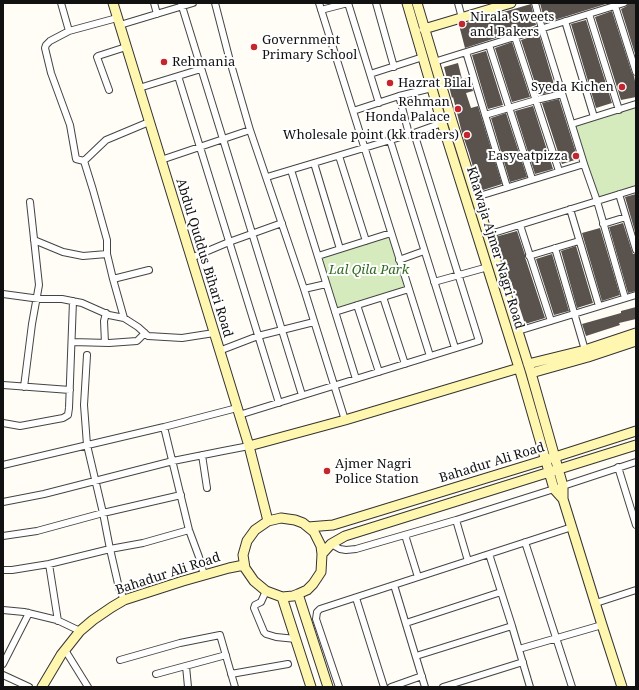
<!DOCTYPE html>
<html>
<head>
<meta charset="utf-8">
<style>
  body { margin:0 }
  #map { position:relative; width:639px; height:690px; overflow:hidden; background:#fffdf5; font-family:"Noto Serif",serif }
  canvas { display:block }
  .frame { position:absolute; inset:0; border:4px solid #111; pointer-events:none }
</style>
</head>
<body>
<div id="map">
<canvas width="639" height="690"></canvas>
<div class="frame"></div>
</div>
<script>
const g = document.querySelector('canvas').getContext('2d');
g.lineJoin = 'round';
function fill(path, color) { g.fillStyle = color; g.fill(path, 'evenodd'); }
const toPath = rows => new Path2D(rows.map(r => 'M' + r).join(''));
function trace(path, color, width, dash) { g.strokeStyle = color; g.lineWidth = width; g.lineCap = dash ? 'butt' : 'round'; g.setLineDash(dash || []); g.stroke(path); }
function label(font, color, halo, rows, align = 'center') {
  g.font = font + ' "Noto Serif",serif'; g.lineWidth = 4; g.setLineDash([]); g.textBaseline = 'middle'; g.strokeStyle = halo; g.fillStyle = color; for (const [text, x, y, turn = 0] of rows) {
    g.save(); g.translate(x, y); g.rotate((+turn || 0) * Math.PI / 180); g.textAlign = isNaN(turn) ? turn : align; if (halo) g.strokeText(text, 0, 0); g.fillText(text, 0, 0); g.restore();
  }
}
const green = toPath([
  [636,104,636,189,597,201,572,124],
  [391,233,409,289,335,312,318,256]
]);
const building = toPath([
  [540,3,609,3,545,23],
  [628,3,636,3,636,57,621,9,627,6],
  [531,4,536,25,465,48,459,25],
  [612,11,632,73,634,76,636,86,636,97,621,100,595,17],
  [586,20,612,103,596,108,571,24],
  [539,34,556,91,539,95,521,40],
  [512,42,530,97,512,102,495,48],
  [486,51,503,105,488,109,472,55],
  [458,63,462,79,469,77,473,91,466,93,471,108,478,106,502,184,480,191,469,153,462,133,453,97,452,98,444,67],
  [559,99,578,159,562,164,542,103],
  [533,106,553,169,535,174,515,111],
  [506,113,527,177,510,182,491,118],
  [636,194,636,235,625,197],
  [623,223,632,251,633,254,636,254,636,291,628,293,609,227],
  [600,228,620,295,602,301,582,233],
  [517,231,525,255,525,258,526,260,545,318,525,324,511,281,510,282,495,237],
  [576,246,593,303,577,308,561,251],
  [552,254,569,311,554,315,536,259],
  [636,307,636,319,619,323,620,325,586,336,582,324,621,313,621,311]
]);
const street = toPath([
  [61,3,69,31],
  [154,3,157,14],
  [181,3,302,395],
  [215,3,230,61,250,130,304,289,345,420],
  [319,3,430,356],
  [348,3,379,103],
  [376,3,394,67],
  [458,3,462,18],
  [535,3,542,29,584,164,597,201,625,298],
  [615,6,636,72],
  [321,10,348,3],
  [589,14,619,110],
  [117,18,69,31,50,41,46,45,45,48,51,73,70,125,76,159,84,161,93,190,107,240,107,254,113,279,124,318],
  [565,21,594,117],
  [120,25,193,3],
  [515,37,559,171],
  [489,45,532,179],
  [466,52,507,187],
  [434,62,624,3],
  [370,74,423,57],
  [178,76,279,403],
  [139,88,201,69],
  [109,90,97,57,98,56,126,47],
  [399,96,432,88],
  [353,111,399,96,409,134],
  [485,115,536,100,562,94],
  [572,124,636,104],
  [390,140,455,348],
  [339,156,366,241],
  [161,160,250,130],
  [84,161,106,140,149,122],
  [314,163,340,249],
  [291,170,356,379],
  [267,177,414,133,442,123],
  [619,194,636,250],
  [476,197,584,164],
  [570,209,599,306],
  [603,224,626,217],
  [520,225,551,321],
  [487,235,636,189],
  [34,240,63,252,83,256,107,254],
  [555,248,585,350],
  [318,256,391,233],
  [529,256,579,241],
  [191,258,229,242,282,223],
  [399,260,424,251],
  [113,279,149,270],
  [434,282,488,267],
  [304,289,326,284],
  [3,294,40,299,62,299,82,303,109,315,124,318,138,327,148,336,182,338,214,333],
  [383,297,405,364],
  [357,305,379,372],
  [335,312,409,289],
  [518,331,636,295],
  [72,342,109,343,137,341,145,333],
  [105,343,104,321,106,313],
  [219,351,258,336,314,322],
  [87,355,84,405,87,445,103,513,110,549,119,588,124,600],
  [3,385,70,390],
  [24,387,32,324,39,285,30,202],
  [239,415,479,341,414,133],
  [3,423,20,426,63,418,68,415,69,408,73,301],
  [164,427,189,530,199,557,204,575],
  [202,455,207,488],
  [3,465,164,427,237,408],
  [618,467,636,525],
  [3,502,44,494,173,461,223,451,249,446],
  [456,520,468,561],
  [405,535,418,577],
  [3,536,37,531,103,513,181,495],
  [525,542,572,687],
  [331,544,340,549,346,550,356,549,456,520,554,489,636,462],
  [489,554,512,626,530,687],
  [49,564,58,621],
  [3,570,12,570,49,564,110,549,143,543,189,530],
  [394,585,425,687],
  [266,591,261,602,255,605,254,608,264,632,266,634,276,637,296,639],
  [356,598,384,687],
  [596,603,636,590],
  [3,610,24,612,57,620,80,631],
  [406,623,501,592],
  [519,649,602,625],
  [65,650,88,687],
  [416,656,512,626],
  [120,660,180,643,220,635,235,687],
  [3,664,29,613],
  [186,666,188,687],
  [156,674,226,655],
  [231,674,288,664],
  [3,675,29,687],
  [339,687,316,619,317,612,320,609,572,527],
  [391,687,422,676],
  [443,687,523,662]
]);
const secondary = toPath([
  [113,3,249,446,268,521],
  [407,3,442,123,520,371,554,489,563,499,602,625,622,687],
  [417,3,452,121,531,373,563,486,563,499],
  [424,29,511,3],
  [528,364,585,350,636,333],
  [531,373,588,357,636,341],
  [249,446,345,420,519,368],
  [281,518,295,520,303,523,314,532,321,546,322,554,321,572,313,584,307,590,298,594,293,596,282,597,266,591,254,581,245,568,243,555,247,541,255,530,268,521,281,518],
  [308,527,333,525,555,457,636,431],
  [322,554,331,544,345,536,636,445],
  [298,594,328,687],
  [282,597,311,687],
  [42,687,61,655,80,631,93,620,112,607,124,600,183,581,229,568,244,565]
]);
const markers = [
  [462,24,4,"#c4262e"],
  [254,47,4,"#c4262e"],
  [164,62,4,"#c4262e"],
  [390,83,4,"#c4262e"],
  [622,87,4,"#c4262e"],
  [458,109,4,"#c4262e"],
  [467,135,4,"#c4262e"],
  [576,156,4,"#c4262e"],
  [327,471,4,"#c4262e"]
];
const poiNames = [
  ["Nirala Sweets",470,17],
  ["and Bakers",470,32],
  ["Government",262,40],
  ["Primary School",262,55],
  ["Rehmania",172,62],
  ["Hazrat Bilal",398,83],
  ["Syeda Kichen",614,87,"right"],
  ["Rehman",450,102,"right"],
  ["Honda Palace",450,117,"right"],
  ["Wholesale point (kk traders)",459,135,"right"],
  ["Easyeatpizza",568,156,"right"],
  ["Ajmer Nagri",335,464],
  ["Police Station",335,479]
];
const streetNames = [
  ["Khawaja Ajmer Nagri Road",495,248,73],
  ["Abdul Quddus Bihari Road",204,258,73],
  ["Bahadur Ali Road",492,463,-17],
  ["Bahadur Ali Road",168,574,-18]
];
const parkNames = [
  ["Lal Qila Park",369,270]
];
fill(green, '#d5ebbd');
fill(building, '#5a524d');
trace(street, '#444', 8);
trace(secondary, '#333', 11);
trace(street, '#fff', 6);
trace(secondary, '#fff6b0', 9);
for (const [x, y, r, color] of markers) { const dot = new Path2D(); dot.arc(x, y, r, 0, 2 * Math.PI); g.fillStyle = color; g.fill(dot); trace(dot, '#fff', 1.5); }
label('13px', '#111', '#fff', poiNames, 'left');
label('13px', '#111', '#fff', streetNames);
label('italic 13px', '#2f6b1f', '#fff', parkNames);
</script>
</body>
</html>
